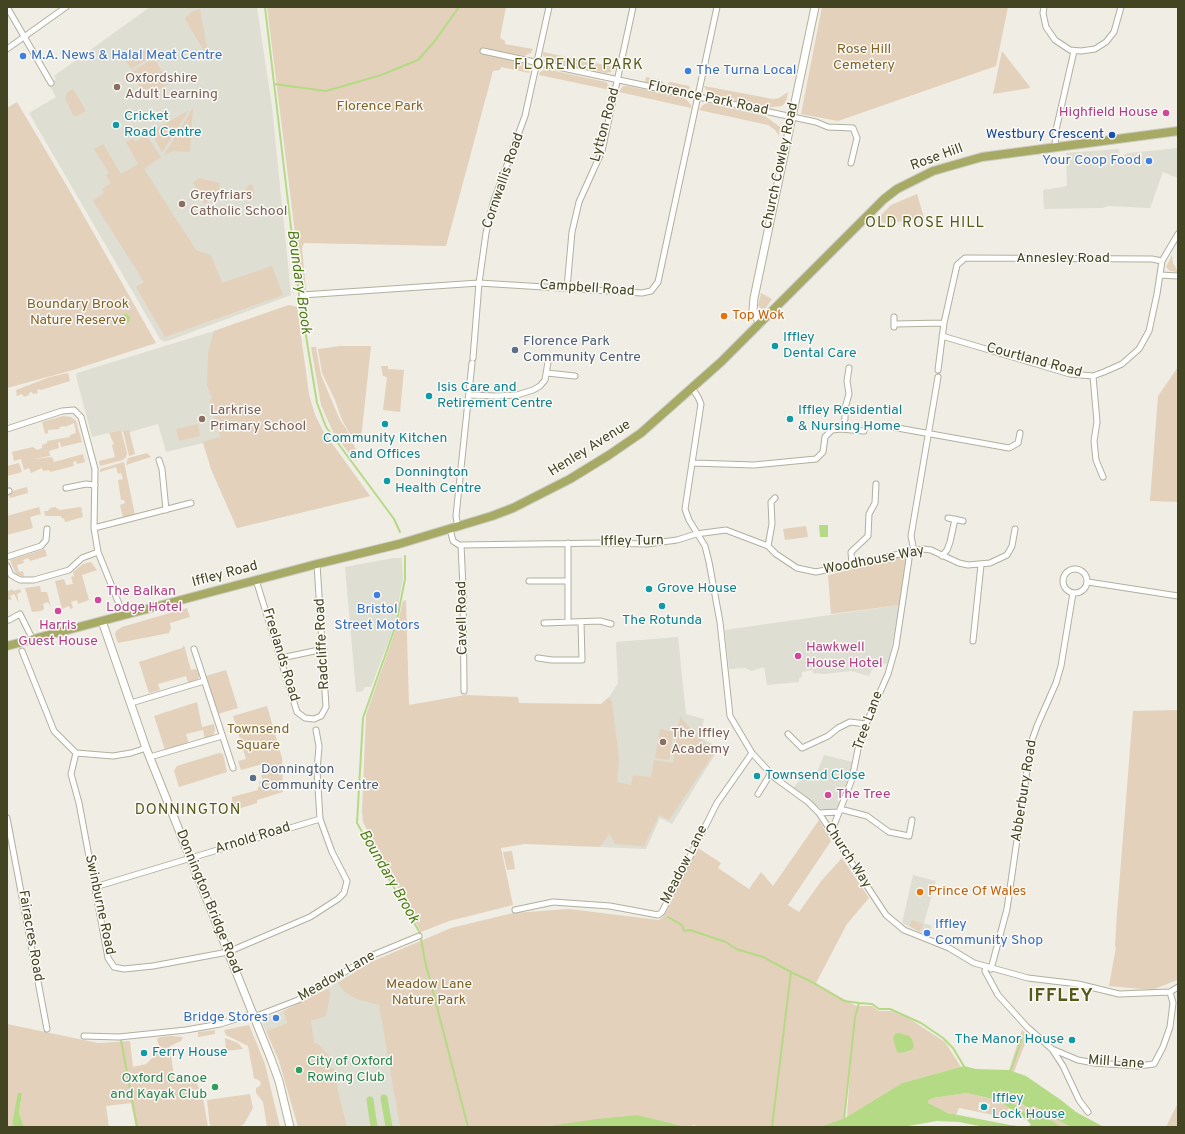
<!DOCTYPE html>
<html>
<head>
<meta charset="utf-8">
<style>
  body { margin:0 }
  #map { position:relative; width:1185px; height:1134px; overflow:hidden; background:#efede4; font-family:Overpass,sans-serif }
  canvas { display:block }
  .frame { position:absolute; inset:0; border:8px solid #434421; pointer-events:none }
</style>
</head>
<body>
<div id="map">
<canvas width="1185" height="1134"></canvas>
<div class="frame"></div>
</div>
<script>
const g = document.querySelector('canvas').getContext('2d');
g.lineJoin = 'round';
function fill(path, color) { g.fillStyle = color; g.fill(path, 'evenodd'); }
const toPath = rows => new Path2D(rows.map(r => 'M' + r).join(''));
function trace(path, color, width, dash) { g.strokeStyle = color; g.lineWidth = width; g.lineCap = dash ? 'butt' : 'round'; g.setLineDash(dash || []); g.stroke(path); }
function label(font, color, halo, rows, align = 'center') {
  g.font = font + ' Overpass,sans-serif'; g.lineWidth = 3; g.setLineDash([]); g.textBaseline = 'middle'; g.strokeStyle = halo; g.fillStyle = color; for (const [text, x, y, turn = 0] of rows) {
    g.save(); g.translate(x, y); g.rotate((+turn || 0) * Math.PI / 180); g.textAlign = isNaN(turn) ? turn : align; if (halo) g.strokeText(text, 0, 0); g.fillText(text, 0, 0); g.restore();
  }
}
const built = toPath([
  [150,7,257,7,272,107,291,295,165,342,160,339,29,113,56,97,49,84,56,79,54,76],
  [1178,148,1178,178,1163,172,1150,208,1109,206,1102,208,1044,209,1043,190,1067,186,1066,153,1119,149,1120,158,1124,158,1124,155,1128,153],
  [289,305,297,307,309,395,315,415,323,431,370,496,237,528,211,469,228,465,203,442,203,443,166,452,158,424,130,432,122,432,121,430,92,437,76,376,77,373,214,331],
  [394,558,402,558,403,578,395,625,371,687,365,687,363,691,356,692,345,567],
  [900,605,888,663,873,668,869,676,851,671,824,674,813,673,812,670,802,672,802,677,799,678,799,682,767,685,764,667,751,671,745,668,729,669,725,630],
  [678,637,686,714,704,719,700,737,719,748,672,824,660,818,646,849,600,847,610,834,612,702,609,697,618,683,616,642],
  [824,755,853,762,848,790,841,790,837,800,841,803,833,811,821,809,793,788,804,775,814,779],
  [913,875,936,881,924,923,932,926,929,936,902,923],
  [371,962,386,1039,400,1127,326,1127,306,1001],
  [283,1011,287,1023,266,1031,263,1025,264,1020,270,1016]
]);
const green = toPath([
  [267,7,506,7,500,38,505,41,505,44,533,49,531,53,524,56,503,52,502,57,524,63,529,70,529,73,501,67,500,70,493,71,446,246,304,243,302,248,306,290,300,290,296,241],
  [822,7,1008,7,996,66,838,121,801,114],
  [200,9,209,59,185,19,191,12],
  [147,49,151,57,131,69,126,61],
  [1002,51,1030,87,1030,88,993,94],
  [543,52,614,67,611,72,606,73,548,61,543,55],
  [154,58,169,84,146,97,131,72],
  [546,69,606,82,610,87,610,90,539,75,540,72],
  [646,77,661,80,665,84,660,86,645,82],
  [670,82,689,86,690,88,687,91,668,87,668,83],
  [623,86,628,86,685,98,691,105,691,108,619,92],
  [704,86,773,99,779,98,788,92,786,102,782,106,763,108,709,96],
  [73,89,86,111,77,116,73,115,65,98,67,93],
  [17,102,68,188,156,343,73,370,7,388,7,108],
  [707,103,765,116,780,127,779,136,775,130,768,125,699,110,703,105],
  [193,108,190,152,173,151,164,155],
  [189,110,162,152,151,132],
  [144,137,148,138,161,157,144,169,196,250,211,255,222,283,272,266,283,295,165,337,136,287,144,282,93,201,104,193,102,189,111,183,106,175,109,173,94,149,103,144,121,174,138,164,126,142,133,138,135,142],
  [199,178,220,183,218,198,211,198,205,204,193,183],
  [248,185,253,185,254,200,242,196],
  [917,194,924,218,889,223,874,222,891,205],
  [1172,255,1173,263,1178,272,1170,271,1166,267],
  [761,293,772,299,765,309,762,309,758,306],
  [289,305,297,307,309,395,315,415,323,431,370,496,237,528,211,469,203,443,203,442,220,437,210,400,212,398,207,385,208,352,214,331],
  [340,346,371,346,361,439,352,437,342,420,335,400,322,373,318,349],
  [311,347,316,347,321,375,340,420,349,433,359,458,355,461,333,432,321,405],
  [381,366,388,366,388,369,404,370,400,412,383,410,387,377,383,376],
  [1178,367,1178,502,1150,501,1158,396],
  [68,373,70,381,41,390,37,389,38,393,33,394,32,392,29,393,29,395,24,397,22,394,17,396,16,390,50,377],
  [63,416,71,417,76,421,82,442,61,447,60,442,58,442,59,448,49,451,50,456,33,459,52,457,54,462,83,454,85,462,77,464,76,461,73,462,74,466,50,472,49,470,43,471,42,468,31,473,29,468,24,470,21,459,14,461,12,452,33,447,37,450,42,448,42,445,47,443,47,441,70,437,70,435,76,433,74,423,65,427,65,426,59,427,60,429,48,430,48,433,45,434,42,422],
  [198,424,200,436,179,441,176,429],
  [121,430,127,453,126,457,123,460,100,466,99,461,115,457,112,445,114,444,109,433],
  [129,430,135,454,129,456,123,431],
  [147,453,151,457,126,465,128,458],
  [124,462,135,515,123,518,120,505,125,503,124,500,121,500,118,480,123,479,121,473,118,474,116,467,100,472,100,469],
  [19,463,22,472,7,476,7,466],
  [27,487,28,493,10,498,8,492],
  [39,507,41,514,30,517,33,528,7,535,7,516],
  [55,507,60,510,81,507,83,517,65,522,64,518,62,519,61,516,45,516,44,511,48,511,50,508],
  [806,526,808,537,785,540,783,529],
  [45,549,47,556,30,561,28,558,23,560,24,563,17,565,19,572,23,571,24,577,16,574,10,560],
  [906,556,900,605,831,614,828,575],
  [91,562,97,570,82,575,89,600,78,604,77,600,71,602,73,608,70,609,69,606,62,609,55,581,64,579,66,585,73,584,71,577,74,576,73,572,83,564],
  [40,586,41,592,47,592,51,607,48,602,43,604,44,609,41,611,32,612,25,588],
  [12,589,13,591,20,589,21,592,17,594,19,603,14,594,10,596,12,599,9,600,7,599,7,592],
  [406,600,409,705,465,695,518,697,519,703,601,704,609,697,612,702,619,758,617,782,627,784,631,785,633,775,651,777,654,760,673,763,680,717,714,753,669,820,659,815,644,846,615,844,610,834,600,847,525,844,501,848,513,905,449,921,421,932,363,822,362,812,366,715,397,626,403,601],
  [187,608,190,617,170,623,171,628,169,633,118,643,115,635,116,631,122,627],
  [184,645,191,670,196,669,200,673,198,679,191,683,188,682,186,676,158,684,160,690,149,693,139,662,182,648],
  [226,670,238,708,218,714,206,676],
  [197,702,202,727,214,724,215,729,214,734,205,740,203,730,186,734,189,744,165,750,154,716],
  [267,706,282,758,283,792,257,800,257,803,232,811,232,797,258,790,258,787,260,786,259,782,263,781,261,775,263,774,263,772,268,770,266,763,241,770,238,761,246,759,233,716],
  [1178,710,1177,980,1152,990,1109,986,1116,947,1115,946,1117,913,1133,711],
  [660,729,674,732,669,760,655,758],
  [219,753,223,754,227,772,179,787,174,771,177,766],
  [819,820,831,841,788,905,799,912,822,880,842,858,869,898,847,924,816,983,856,1006,872,1006,879,1011,891,1011,905,1016,945,1042,961,1067,902,1083,847,1117,851,1052,845,1118,819,1127,696,1127,695,1125,687,1127,638,1115,542,1127,400,1127,379,1005,356,999,345,992,338,983,371,962,451,928,513,913,569,909,659,920,665,914,698,848,721,863,718,868,749,889,761,872,773,886],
  [512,851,515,869,507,870,503,852],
  [912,920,923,924,920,932,909,926],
  [329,988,330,995,326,1016,311,1021,314,1043,317,1043,330,1057,330,1066,336,1071,338,1091,347,1127,298,1127,279,1061,266,1031,287,1023,283,1011],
  [7,1024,98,1043,130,1041,133,1067,146,1064,160,1050,157,1039,160,1037,171,1036,183,1037,181,1041,170,1046,174,1078,194,1076,203,1098,208,1127,136,1127,131,1103,106,1106,109,1127,24,1127,19,1113,22,1093,12,1124,15,1127,7,1127],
  [249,1025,265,1064,280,1127,267,1127,263,1102,256,1093,256,1088,261,1085,260,1081,254,1078,248,1046,226,1035,224,1030],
  [215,1030,215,1034,198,1037,198,1032],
  [1022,1030,1028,1036,1014,1072,1009,1070],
  [225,1038,238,1043,243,1049,226,1051],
  [999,1089,1003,1090,1027,1108,1034,1106,1070,1127,1062,1127,1045,1116,1035,1120,999,1093],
  [967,1093,997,1100,1009,1108,1003,1117,959,1108,956,1115,937,1109,928,1103,928,1101,933,1098],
  [979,1102,990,1104,988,1111,978,1110],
  [250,1094,253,1108,244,1124,238,1127,210,1127,207,1100],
  [1178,1103,1178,1127,1166,1127]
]);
const water = toPath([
  '120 319a5 5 0 1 1 10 0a5 5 0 1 1-10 0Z',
  [819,525,828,525,828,537,820,537],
  [899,1033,909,1036,912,1039,914,1047,911,1050,901,1053,897,1052,893,1038,895,1034],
  [964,1066,976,1069,1009,1070,1026,1076,1061,1100,1076,1112,1104,1127,1070,1127,1034,1106,1028,1108,1000,1089,999,1093,1035,1120,1040,1114,1045,1116,1062,1127,985,1127,959,1122,937,1121,902,1127,819,1127,845,1118,902,1083],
  [967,1093,997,1100,1027,1120,1031,1125,1026,1127,1010,1125,948,1113,928,1103,928,1101,933,1098],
  [18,1093,22,1093,19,1113,24,1127,15,1127,12,1124],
  [638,1115,687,1127,542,1127,597,1119]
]);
const stream = toPath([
  [265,7,298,287,317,403,326,427,394,519,400,532],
  [274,84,326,91,381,75,418,60,434,42,459,7],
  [405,556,405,579,396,625,363,718,357,823,420,933,425,961,468,1127],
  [668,917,682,925,684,931,690,930,726,942,736,949,763,957,791,972,772,1127],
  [791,972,812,982,844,1001,859,1003,855,1017,844,1120],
  [859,1003,872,1004,879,1009,890,1009,921,1023,943,1038,953,1048,965,1068],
  [121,1040,137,1127],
  [1010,1073,1022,1038]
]);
const canal = toPath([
  [384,1098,389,1127],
  [370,1100,374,1127]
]);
const street = toPath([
  [7,7,51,83],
  [1044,7,1043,13,1046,27,1055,40,1070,50,1081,51,1095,49,1106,42,1114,32,1121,7],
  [7,49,66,7],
  [483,51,816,122,828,127,853,128,857,138,851,163],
  [1055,146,1056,130,1074,51],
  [1160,275,1178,276],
  [567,288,572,232,579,202,602,151,633,7],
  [302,295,479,283,642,293,651,291,658,282,717,7],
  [895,324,944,323],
  [894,327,894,317],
  [942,336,1070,374,1093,376,1104,372,1122,364,1139,349,1149,331,1157,294,1162,261,1178,234],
  [473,358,479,283,486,233,493,203,525,116,549,7],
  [938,370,944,323,957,265,965,258,1152,259,1162,261],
  [547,373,575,376],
  [1093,376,1097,422,1094,441,1096,460,1103,477],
  [692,388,698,397,701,404,685,509,689,520,705,546,709,562,720,622,730,716,752,753,775,778,808,802,819,813,886,915,904,930,949,948,974,963,1028,978,1078,984,1119,994,1170,992,1178,987],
  [469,395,495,396,517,395,533,390,540,386,545,380,548,362],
  [892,427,1009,448,1018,443,1020,433],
  [7,429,62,411,74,410,81,417,95,469,94,528,98,552,119,604,122,616],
  [840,429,845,419,845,408,849,394,847,381,849,368],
  [159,460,162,469,166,510],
  [693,463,754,465,816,459,823,452,825,437,832,430,840,429,864,431],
  [66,488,86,484,95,485],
  [7,492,9,491],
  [948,518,963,521],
  [458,527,456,516,472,363],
  [94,528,191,503],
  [450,529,453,541,459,545,606,543,647,544,677,540,696,534,726,530,768,546,776,554,797,568,816,572,923,549,931,550,959,563,968,565,990,563,1007,555,1012,546,1015,529],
  [568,543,568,622],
  [461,545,463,588,464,691],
  [768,546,772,524,771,502,775,498],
  [914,551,911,536,938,377],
  [942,556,947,550,950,542,955,519],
  [7,557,41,546,46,540,47,529],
  [852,565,851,552,868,536,869,514,875,503,876,484],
  [7,566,11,575,20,580,34,580,69,570,82,558,98,552],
  '1063 581a12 12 0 1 1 24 0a12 12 0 1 1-24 0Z',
  [256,580,297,712,305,718,314,719,321,716,326,707,317,564],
  [529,581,568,581],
  [1088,582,1178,596],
  [9,620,20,614,33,640],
  [544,623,600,621,611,624],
  [973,641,981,565],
  [194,649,233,768],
  [22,651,54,731,76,753,113,756,131,753,146,748],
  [281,658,324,649],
  [538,658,552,660,582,660,581,622],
  [131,703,204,681],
  [788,734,802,748,828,736,838,728,850,722,866,724],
  [76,753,71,774,79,803,108,958,114,967,124,969,153,966,228,952,310,917,338,899,344,893,347,881,332,852,320,819,317,771,319,746,316,730],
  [150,757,222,736],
  [758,794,771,773],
  [840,809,867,816,889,832,909,836,912,820],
  [819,813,839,812],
  [7,818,47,1029],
  [831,833,852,779,858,749,866,724,888,674,896,646,909,559],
  [95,887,320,819],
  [515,910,553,902,610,906,658,915,662,912,717,803,752,753],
  [986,967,985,971,998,995,1027,1027,1052,1049,1078,1060,1094,1063,1138,1066,1154,1064,1163,1047,1170,1027,1173,1003,1170,992],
  [991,969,1007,909,1031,743,1037,726,1056,683,1061,666,1073,593],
  [254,1017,298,1000,373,955,419,936],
  [84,1036,119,1037,186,1030,220,1024,252,1014],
  [1052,1049,1063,1066,1079,1100,1088,1112]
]);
const secondary = toPath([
  [760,324,753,310,754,298,815,7],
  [102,621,146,748,271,1059,279,1081,290,1127]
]);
const primary = toPath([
  [7,646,317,564,399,544,492,516,513,508,570,479,609,455,641,433,721,362,884,199,897,189,933,171,982,157,1178,131]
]);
const markers = [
  [23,56,4,"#3f7fe0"],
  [688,71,4,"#3f7fe0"],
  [117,87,4,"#8d6e63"],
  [1166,113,4,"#d1479c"],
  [116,125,4,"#0f9aa8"],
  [1112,135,4,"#1a4fb4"],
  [1149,161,4,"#3f7fe0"],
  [182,204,4,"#8d6e63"],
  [724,316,4,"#e8710a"],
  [775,346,4,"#0f9aa8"],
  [515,350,4,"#5c6f8a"],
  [429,396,4,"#0f9aa8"],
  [202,419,4,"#8d6e63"],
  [790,419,4,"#0f9aa8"],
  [385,424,4,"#0f9aa8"],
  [387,481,4,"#0f9aa8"],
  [649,589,4,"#0f9aa8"],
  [377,595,4,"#3f7fe0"],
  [98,600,4,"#d1479c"],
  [662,606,4,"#0f9aa8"],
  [58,611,4,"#d1479c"],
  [798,656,4,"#d1479c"],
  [663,742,4,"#8d6e63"],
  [757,776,4,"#0f9aa8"],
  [253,778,4,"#5c6f8a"],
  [828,795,4,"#d1479c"],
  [920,892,4,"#e8710a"],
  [927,933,4,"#3f7fe0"],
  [276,1018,4,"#3f7fe0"],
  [1072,1040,4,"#0f9aa8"],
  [144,1053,4,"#0f9aa8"],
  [299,1070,4,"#2e9e5b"],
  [215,1087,4,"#2e9e5b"],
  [984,1107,4,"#0f9aa8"]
];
const parkNames = [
  ["Rose Hill",864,50],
  ["Cemetery",864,66],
  ["Florence Park",380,107],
  ["Boundary Brook",78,305],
  ["Nature Reserve",78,321],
  ["Townsend",258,730],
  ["Square",258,746],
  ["Meadow Lane",429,985],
  ["Nature Park",429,1001]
];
const shopNames = [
  ["M.A. News & Halal Meat Centre",31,56],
  ["The Turna Local",696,71],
  ["Your Coop Food",1141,161,"right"],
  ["Bristol",377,610,"center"],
  ["Street Motors",377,626,"center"],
  ["Iffley",935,925],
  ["Community Shop",935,941],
  ["Bridge Stores",268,1018,"right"]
];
const educationNames = [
  ["Oxfordshire",125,79],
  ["Adult Learning",125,95],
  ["Greyfriars",190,196],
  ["Catholic School",190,212],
  ["Larkrise",210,411],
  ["Primary School",210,427],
  ["The Iffley",671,734],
  ["Academy",671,750]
];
const streetNames = [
  ["Florence Park Road",708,99,12],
  ["Lytton Road",606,125,-75],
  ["Rose Hill",937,158,-20],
  ["Church Cowley Road",781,166,-78],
  ["Cornwallis Road",504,181,-71],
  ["Annesley Road",1063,259],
  ["Campbell Road",587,289,4],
  ["Courtland Road",1034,361,15],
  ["Henley Avenue",590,449,-32],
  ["Iffley Turn",632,542,-1],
  ["Woodhouse Way",874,561,-11],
  ["Iffley Road",225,575,-15],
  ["Cavell Road",463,618,-91],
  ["Radcliffe Road",323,644,-93],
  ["Freelands Road",280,655,73],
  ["Tree Lane",869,721,-70],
  ["Abberbury Road",1025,791,-81],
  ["Arnold Road",253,839,-17],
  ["Church Way",847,856,57],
  ["Meadow Lane",685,865,-63],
  ["Donnington Bridge Road",208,902,68],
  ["Swinburne Road",99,905,78],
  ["Fairacres Road",30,936,80],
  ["Meadow Lane",337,977,-30],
  ["Mill Lane",1116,1063,4]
];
const hotelNames = [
  ["Highfield House",1158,113,"right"],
  ["The Balkan",106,592],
  ["Lodge Hotel",106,608],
  ["Harris",58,626,"center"],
  ["Guest House",58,642,"center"],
  ["Hawkwell",806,648],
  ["House Hotel",806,664],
  ["The Tree",836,795]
];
const cultureNames = [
  ["Cricket",124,117],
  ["Road Centre",124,133],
  ["Iffley",783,338],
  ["Dental Care",783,354],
  ["Isis Care and",437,388],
  ["Retirement Centre",437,404],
  ["Iffley Residential",798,411],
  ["& Nursing Home",798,427],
  ["Community Kitchen",385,439,"center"],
  ["and Offices",385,455,"center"],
  ["Donnington",395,473],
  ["Health Centre",395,489],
  ["Grove House",657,589],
  ["The Rotunda",662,621,"center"],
  ["Townsend Close",765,776],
  ["The Manor House",1064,1040,"right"],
  ["Ferry House",152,1053],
  ["Iffley",992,1099],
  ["Lock House",992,1115]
];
const transitNames = [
  ["Westbury Crescent",1104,135]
];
const foodNames = [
  ["Top Wok",732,316],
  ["Prince Of Wales",928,892]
];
const serviceNames = [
  ["Florence Park",523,342],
  ["Community Centre",523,358],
  ["Donnington",261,770],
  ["Community Centre",261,786]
];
const leisureNames = [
  ["City of Oxford",307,1062],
  ["Rowing Club",307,1078],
  ["Oxford Canoe",207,1079,"right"],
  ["and Kayak Club",207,1095,"right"]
];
const neighbourhoodNames = [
  ["FLORENCE PARK",579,66],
  ["OLD ROSE HILL",925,224],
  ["DONNINGTON",188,811]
];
const waterNames = [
  ["Boundary Brook",298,282,82],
  ["Boundary Brook",388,877,60]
];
const districtNames = [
  ["IFFLEY",1061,997]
];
fill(built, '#dfded2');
fill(green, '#e3d1bb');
fill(water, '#b5da86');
trace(stream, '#b5da86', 2);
trace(canal, '#b5da86', 7);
trace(street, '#b1b09e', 7);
trace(secondary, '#b4b298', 9);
trace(primary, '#cacbc1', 10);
trace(street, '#fff', 5);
trace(secondary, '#fff', 7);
trace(primary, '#a7aa64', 8);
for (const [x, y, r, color] of markers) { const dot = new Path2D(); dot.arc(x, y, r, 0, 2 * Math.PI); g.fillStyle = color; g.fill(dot); trace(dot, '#fbfaf6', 1.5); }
label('14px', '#806326', '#fbfaf6', parkNames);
label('14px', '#366cbe', '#fbfaf6', shopNames, 'left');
label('14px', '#785e54', '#fbfaf6', educationNames, 'left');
label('14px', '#434421', '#fbfaf6', streetNames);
label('14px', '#b23c85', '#fbfaf6', hotelNames, 'left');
label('14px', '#0d838f', '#fbfaf6', cultureNames, 'left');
label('14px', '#164399', '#fbfaf6', transitNames, 'right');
label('14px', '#c56008', '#fbfaf6', foodNames, 'left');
label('14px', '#4e5e75', '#fbfaf6', serviceNames, 'left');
label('14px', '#27864d', '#fbfaf6', leisureNames, 'left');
g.letterSpacing = '1px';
label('15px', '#56591a', '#fbfaf6', neighbourhoodNames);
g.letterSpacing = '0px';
label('italic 15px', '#4c7c13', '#fbfaf6', waterNames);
g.letterSpacing = '1px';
label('bold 18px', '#56591a', '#fbfaf6', districtNames);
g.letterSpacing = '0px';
</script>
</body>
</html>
